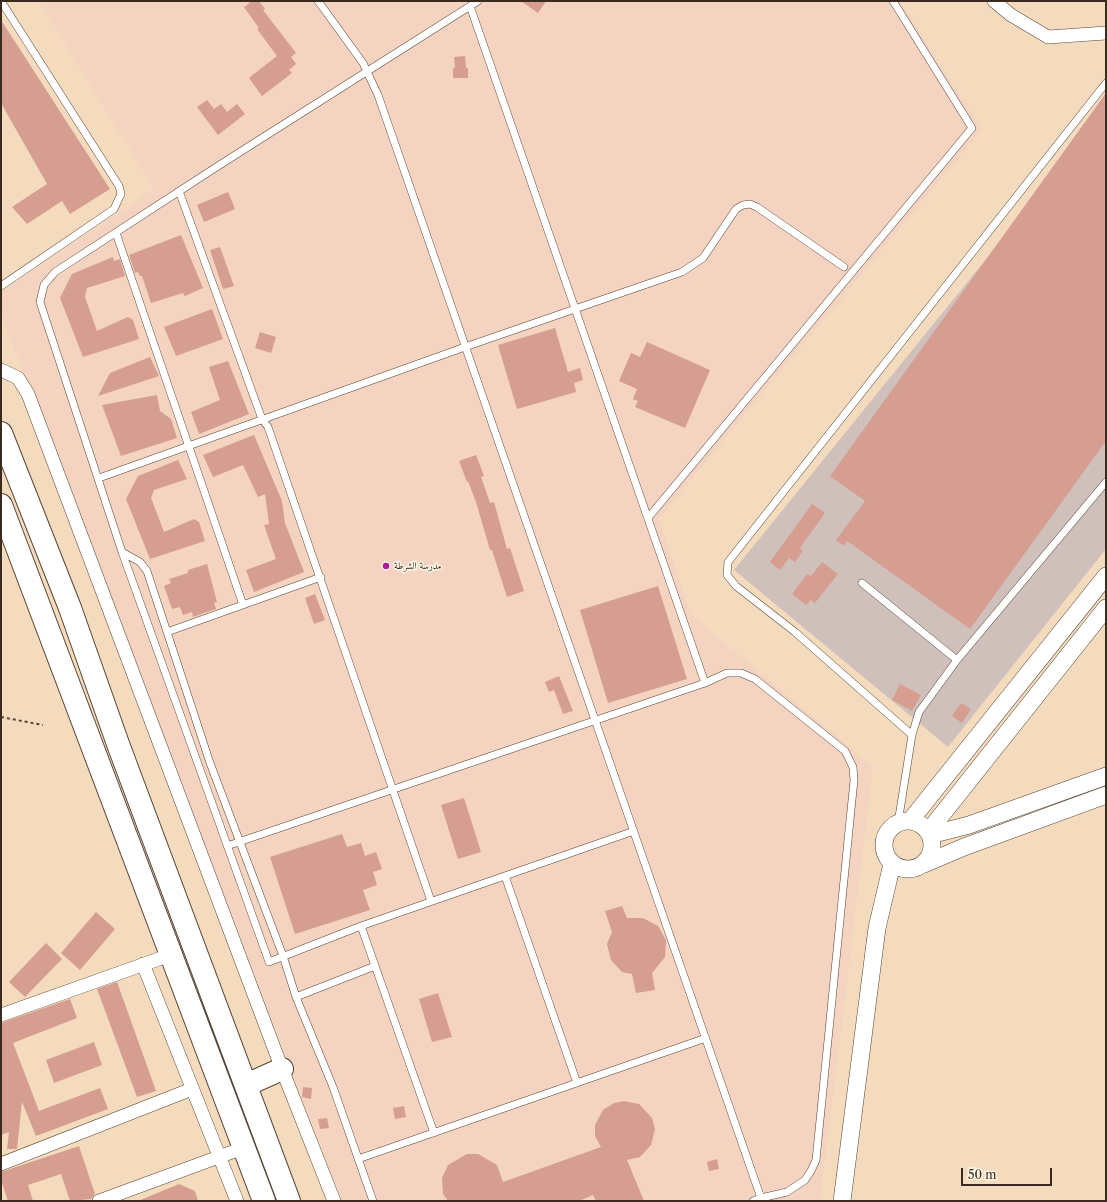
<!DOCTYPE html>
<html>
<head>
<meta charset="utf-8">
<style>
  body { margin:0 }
  #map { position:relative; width:1107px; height:1202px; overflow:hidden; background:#f4dbbd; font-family:"Libre Caslon Text",serif }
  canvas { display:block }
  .frame { position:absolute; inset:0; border:2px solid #3b2a1e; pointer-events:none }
  .scale { position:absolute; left:961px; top:1168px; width:91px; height:18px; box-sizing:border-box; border:2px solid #3b2a1e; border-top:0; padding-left:5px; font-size:12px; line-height:14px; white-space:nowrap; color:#3b2a1e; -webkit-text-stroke:3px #fcf5e5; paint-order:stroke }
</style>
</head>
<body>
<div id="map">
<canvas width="1107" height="1202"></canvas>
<div class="frame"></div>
<div class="scale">50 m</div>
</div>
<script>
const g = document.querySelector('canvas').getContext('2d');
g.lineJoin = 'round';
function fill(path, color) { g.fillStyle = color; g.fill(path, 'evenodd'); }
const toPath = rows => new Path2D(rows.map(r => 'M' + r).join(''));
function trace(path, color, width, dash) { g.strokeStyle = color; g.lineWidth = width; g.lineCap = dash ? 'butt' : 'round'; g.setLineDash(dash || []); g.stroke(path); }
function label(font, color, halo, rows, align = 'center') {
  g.font = font + ' "Libre Caslon Text",Amiri,serif'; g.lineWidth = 3; g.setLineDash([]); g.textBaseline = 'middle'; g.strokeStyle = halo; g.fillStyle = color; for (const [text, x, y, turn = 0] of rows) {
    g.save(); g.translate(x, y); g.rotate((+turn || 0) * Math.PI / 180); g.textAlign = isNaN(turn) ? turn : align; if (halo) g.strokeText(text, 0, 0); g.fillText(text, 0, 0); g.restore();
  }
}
const built = toPath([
  [39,1,900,1,982,130,659,518,690,614,873,767,820,1201,342,1201,1,314,1,292,154,189]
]);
const industrial = toPath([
  [1106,111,1106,549,948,747,734,570]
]);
const building = toPath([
  [252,1,259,1,265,9,263,10,296,53,291,57,296,64,289,70,292,73,262,96,249,78,277,56,257,29,259,28,244,7],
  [521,1,546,1,538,13],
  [1,20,110,189,70,214,62,201,27,224,12,207,47,184,1,103],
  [465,56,466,68,468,68,468,78,453,78,453,68,455,68,454,57],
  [1106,93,1106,441,970,629,847,541,844,546,836,540,865,501,830,476],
  [207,100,214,109,221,104,227,112,237,104,245,114,218,135,197,107],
  [228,192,235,209,204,222,197,205],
  [181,235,203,288,185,296,183,293,151,303,142,276,140,276,138,272,135,273,129,255],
  [220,247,234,286,223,289,210,250],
  [113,257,114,261,120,259,125,276,87,288,85,297,97,331,128,317,133,320,139,339,83,357,60,298,72,274],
  [212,309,223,339,176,356,164,327],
  [555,328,568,372,580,368,583,380,574,383,576,392,517,409,498,345],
  [260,332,276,337,271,353,255,348],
  [647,342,710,370,685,428,635,407,638,401,633,399,637,389,619,381,631,353,640,357],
  [150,357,159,376,98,396,110,373],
  [228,361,249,414,199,434,191,412,220,400,209,367],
  [157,395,160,411,171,419,177,438,121,456,102,405],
  [254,435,282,501,285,523,304,572,254,592,246,570,276,559,264,525,269,524,265,494,258,497,243,465,213,477,203,455],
  [476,455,484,476,481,477,490,503,494,502,507,549,510,548,524,591,507,597,492,550,490,550,476,502,468,481,467,482,459,461],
  [178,460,187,479,154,490,151,498,164,532,194,519,199,522,205,541,150,559,126,499,138,476],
  [812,504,825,513,800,548,803,551,795,562,789,558,780,570,770,562],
  [822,562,838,574,815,603,811,600,806,605,792,594,807,574,811,576],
  [207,564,217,602,214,603,216,609,193,617,192,612,183,615,180,607,172,609,164,586,171,583,169,579,188,573,188,570],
  [658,586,687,679,608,703,580,610],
  [315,594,325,620,314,624,305,598],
  [559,676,573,711,563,714,554,690,549,692,545,682],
  [900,684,921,695,912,711,892,700],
  [961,703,971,709,962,723,952,716],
  [464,798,481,852,458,859,441,805],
  [342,834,347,847,361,843,365,856,376,852,382,869,373,872,377,885,363,890,370,910,295,934,270,857],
  [622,906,627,918,643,918,658,926,666,940,665,957,652,973,655,990,636,993,632,974,622,972,611,960,607,944,612,932,605,911],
  [96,912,115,929,80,970,61,953],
  [46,943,62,959,25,997,9,982],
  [117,982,156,1091,137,1097,97,989],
  [438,993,452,1037,432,1042,419,999],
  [70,999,77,1018,13,1043,39,1111,100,1088,108,1109,36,1136,22,1102,17,1149,7,1149,9,1132,1,1135,1,1023],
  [94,1042,102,1065,54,1083,46,1060],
  [303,1087,312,1088,311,1099,302,1097],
  [624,1101,639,1104,652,1118,655,1129,651,1145,640,1157,627,1160,644,1201,596,1201,593,1195,579,1201,448,1201,443,1194,442,1178,448,1165,467,1154,478,1154,497,1165,503,1182,601,1147,595,1136,595,1125,603,1110,614,1103],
  [404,1106,406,1117,395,1119,393,1108],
  [327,1118,329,1128,320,1129,318,1119],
  [79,1146,95,1194,91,1199,70,1201,61,1174,28,1185,33,1201,8,1201,1,1180,1,1172],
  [717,1159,719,1169,709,1171,707,1162],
  [179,1184,195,1191,198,1201,138,1201]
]);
const path = toPath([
  [1,717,43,725]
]);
const service = toPath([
  [318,1,363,63,378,95,761,1198,753,1201],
  [478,1,218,166,55,272,44,285,40,302,122,552,269,962,361,926,634,831],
  [179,191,262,419,268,427,431,901],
  [116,233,243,605],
  [1,286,114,209,121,194,119,186,1,1],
  [99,478,465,347,682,272,703,258,736,209,743,205,750,204,757,207,844,267],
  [648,518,972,128,893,1],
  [122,552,140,562,147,571,210,763,283,956,296,997,333,1087,373,1201],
  [862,583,957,660,919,712,912,735,898,823],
  [167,632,321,577],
  [957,660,1106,482],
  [705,683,727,673,741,673,755,679,845,751,853,767,854,780,816,1160,811,1171,805,1180,787,1192,761,1198],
  [912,735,795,632,736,586,727,575,728,562,1106,83],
  [227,846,705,683,470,6],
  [505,876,577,1083],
  [361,926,434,1133],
  [296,997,375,966],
  [358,1159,706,1038]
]);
const minor = toPath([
  [994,1,1011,15,1048,37,1106,33],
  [1,370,18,378,28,394,282,1069,334,1201],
  [143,964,237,1201],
  [1,1015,170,955],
  [1,1164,192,1089],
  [99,1201,243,1148]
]);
const tertiary = toPath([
  '884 845a24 24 0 1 1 48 0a24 24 0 1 1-48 0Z',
  [910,821,1106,576],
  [928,832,1106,608],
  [930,835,969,825,1106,776],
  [924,864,964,847,1106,795],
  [842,1201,877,928,892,864]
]);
const trunk = toPath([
  [1,433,70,608,118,744,289,1201],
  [1,505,264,1201],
  [246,1085,282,1069]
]);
const markers = [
  [386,566,4,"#b5179e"]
];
const poiNames = [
  ["مدرسة الشرطة",394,566]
];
fill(built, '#f4d3c0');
fill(industrial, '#d0c0bc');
fill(building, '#d69d91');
trace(service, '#574536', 8);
trace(minor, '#574536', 14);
trace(tertiary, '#574536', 18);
trace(trunk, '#574536', 24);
trace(path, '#574536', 2, [3, 3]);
trace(service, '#fff', 7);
trace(minor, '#fff', 13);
trace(tertiary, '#fff', 17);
trace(trunk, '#fff', 22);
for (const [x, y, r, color] of markers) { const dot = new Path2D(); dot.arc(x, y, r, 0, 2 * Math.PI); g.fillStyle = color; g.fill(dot); trace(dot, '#fcf5e5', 1.5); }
label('10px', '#3b2a1e', '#fcf5e5', poiNames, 'left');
</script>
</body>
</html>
